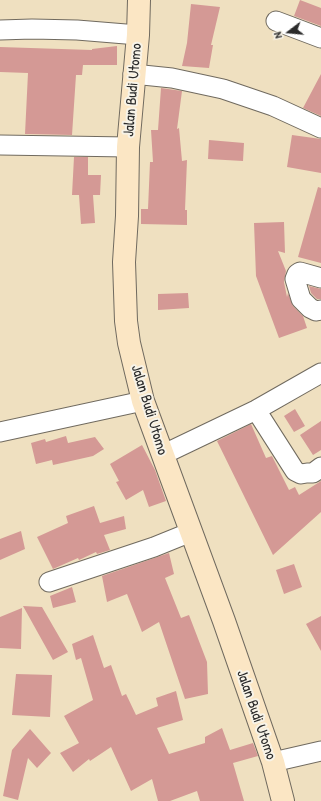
<!DOCTYPE html>
<html>
<head>
<meta charset="utf-8">
<style>
  body { margin:0 }
  #map { position:relative; width:321px; height:801px; overflow:hidden; background:#efe0c0; font-family:"Patrick Hand",sans-serif }
  canvas { display:block }
  .north { position:absolute; left:269px; top:12px; width:40px; height:40px; -webkit-text-stroke:3px #f7f3e8; paint-order:stroke; rotate:254deg; font-size:11px; font-weight:700; line-height:16px; text-align:center; color:#2b2b2b }
  .north::after { content:''; display:block; margin:auto; width:14px; height:18px; background:#2b2b2b; clip-path:polygon(50% 0,100% 100%,50% 72%,0 100%) }
</style>
</head>
<body>
<div id="map">
<canvas width="321" height="801"></canvas>
<div class="north">N</div>
</div>
<script>
const g = document.querySelector('canvas').getContext('2d');
g.lineJoin = 'round';
function fill(path, color) { g.fillStyle = color; g.fill(path, 'evenodd'); }
const toPath = rows => new Path2D(rows.map(r => 'M' + r).join(''));
function trace(path, color, width, dash) { g.strokeStyle = color; g.lineWidth = width; g.lineCap = dash ? 'butt' : 'round'; g.setLineDash(dash || []); g.stroke(path); }
function label(font, color, halo, rows, align = 'center') {
  g.font = font + ' "Patrick Hand",sans-serif'; g.lineWidth = 4; g.setLineDash([]); g.textBaseline = 'middle'; g.strokeStyle = halo; g.fillStyle = color; for (const [text, x, y, turn = 0] of rows) {
    g.save(); g.translate(x, y); g.rotate((+turn || 0) * Math.PI / 180); g.textAlign = isNaN(turn) ? turn : align; if (halo) g.strokeText(text, 0, 0); g.fillText(text, 0, 0); g.restore();
  }
}
const building = toPath([
  [300,0,321,8,321,26,294,16],
  [191,4,220,7,211,45,213,45,209,68,182,66,187,43],
  [117,46,117,65,83,65,82,75,76,75,72,135,25,134,28,73,0,72,0,47,92,50,92,49],
  [321,74,321,116,303,108],
  [161,88,182,91,177,129,179,128,182,161,187,160,185,210,187,210,187,225,141,224,141,209,148,209,150,162,153,162,151,130,158,130],
  [292,135,321,139,321,173,287,167],
  [209,140,244,143,243,161,208,159],
  [74,157,88,157,88,175,101,175,100,195,93,195,95,223,81,224,79,195,72,195],
  [318,187,321,188,321,263,298,257],
  [284,222,285,253,278,251,286,271,284,282,287,297,288,293,293,306,303,316,307,328,279,338,256,276,254,223],
  [309,286,321,289,321,299,317,299,311,293],
  [188,293,189,308,158,310,158,294],
  [295,409,305,426,294,432,284,416],
  [321,421,321,450,313,455,300,435],
  [251,424,266,458,272,456,289,490,295,487,299,495,321,481,321,512,273,555,217,441],
  [66,436,68,443,95,437,104,449,93,456,53,465,52,460,36,464,31,443,45,439,46,442],
  [142,445,155,470,166,501,149,507,143,490,126,500,116,482,119,481,110,464],
  [94,506,100,523,124,516,126,529,104,535,110,550,97,554,96,552,79,560,78,558,53,569,37,537,68,523,66,516],
  [21,531,25,549,0,560,0,539],
  [169,553,174,574,165,578,181,618,189,615,207,662,208,694,185,699,159,622,142,632,127,594,107,602,102,576],
  [294,564,302,587,284,594,276,570],
  [72,587,76,602,53,608,50,596],
  [23,606,42,607,68,652,53,660],
  [22,608,21,649,0,648,0,617],
  [321,616,321,651,306,624],
  [93,635,104,668,111,665,122,696,126,694,136,715,158,706,156,698,176,691,183,720,157,728,169,754,205,743,205,737,222,728,230,750,253,743,258,756,233,763,244,801,200,801,197,791,170,801,158,801,152,779,131,791,111,747,90,761,89,759,73,772,60,753,79,743,64,716,93,700,81,658,76,660,72,644],
  [16,674,52,675,50,717,12,715],
  [30,729,51,753,37,768,28,758,18,800,3,796,12,750]
]);
const street = toPath([
  [276,21,321,38],
  [0,30,32,29,77,30,138,35],
  [133,74,172,78,223,89,273,106,321,128],
  [0,145,128,147],
  [321,278,300,272,297,274,295,279,301,299,310,308,316,311,321,310],
  [256,410,295,471,301,474,307,473,313,473,321,467],
  [0,432,143,401],
  [162,455,256,410,321,373],
  [49,582,154,547,191,532],
  [273,762,321,751]
]);
const secondary = toPath([
  [139,0,138,35,128,147,127,216,124,262,126,321,129,343,143,401,224,621,273,762,283,801]
]);
const streetNames = [
  ["Jalan Budi Utomo",133,90,-85],
  ["Jalan Budi Utomo",149,410,73],
  ["Jalan Budi Utomo",256,715,71]
];
fill(building, '#d49995');
trace(street, '#706a5f', 21);
trace(secondary, '#706a5f', 24);
trace(street, '#fff', 19);
trace(secondary, '#fbe6c4', 22);
label('15px', '#2b2b2b', '#f7f3e8', streetNames);
</script>
</body>
</html>
